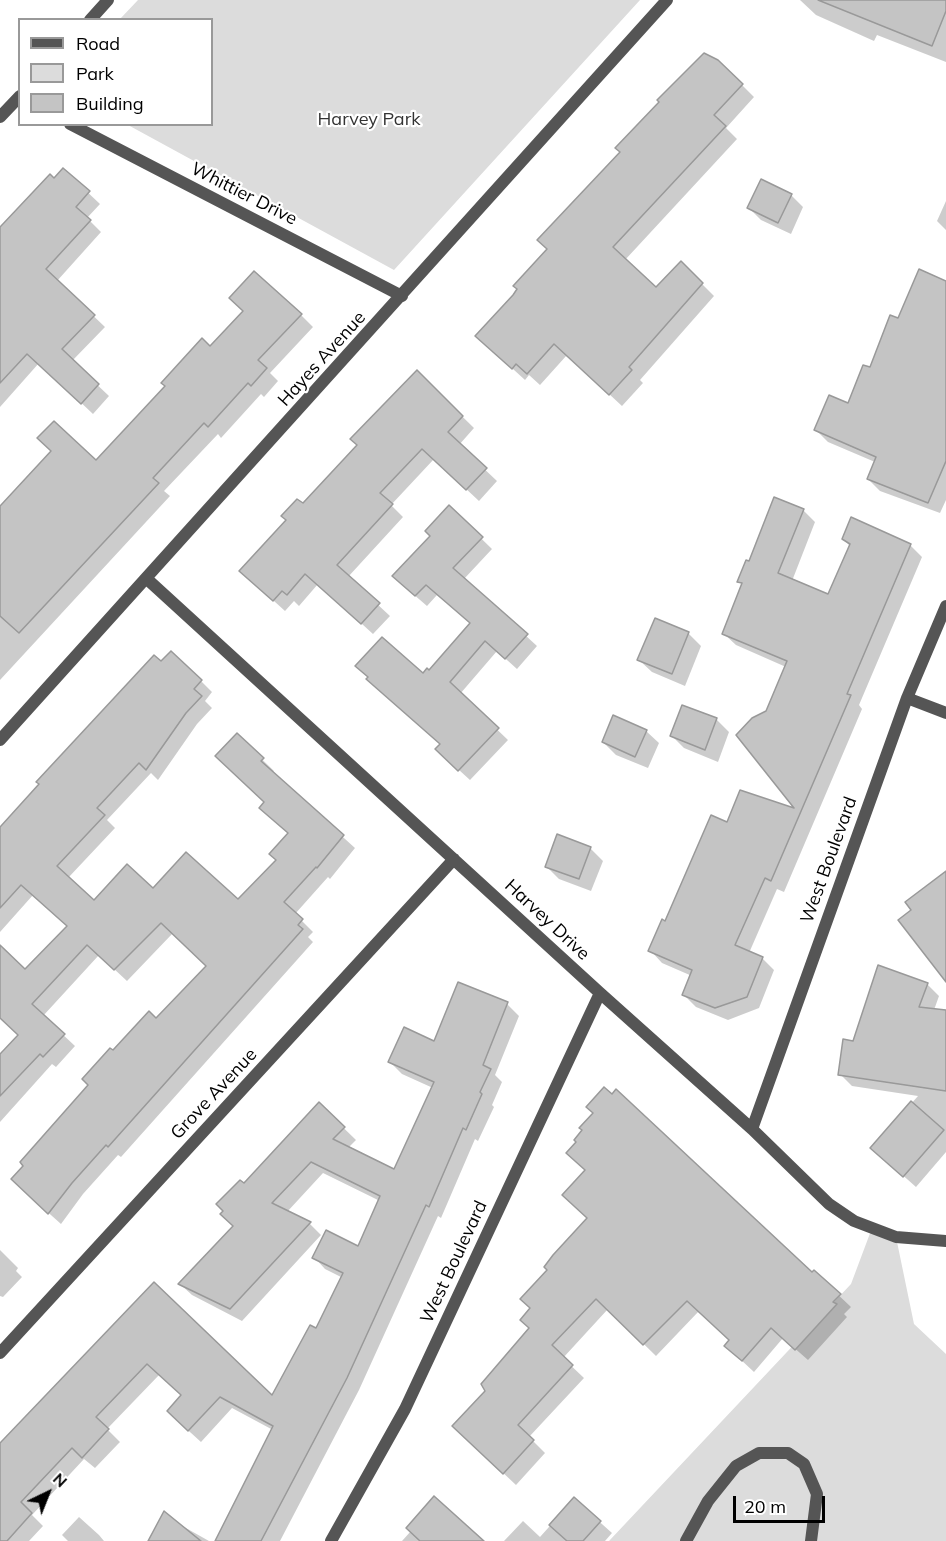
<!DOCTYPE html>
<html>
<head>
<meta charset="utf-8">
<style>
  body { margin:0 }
  #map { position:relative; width:946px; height:1541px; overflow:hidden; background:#fff; font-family:Mulish,sans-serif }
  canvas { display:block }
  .legend { position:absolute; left:18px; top:18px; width:195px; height:108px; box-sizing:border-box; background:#fff; border:2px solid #999; margin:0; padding:8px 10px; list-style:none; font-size:18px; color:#000 }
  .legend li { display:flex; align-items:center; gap:12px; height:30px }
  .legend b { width:30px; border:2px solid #999 }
  .north { position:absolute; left:18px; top:1463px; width:60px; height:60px; -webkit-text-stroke:4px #fff; paint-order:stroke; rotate:43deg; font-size:16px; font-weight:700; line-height:24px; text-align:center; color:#000 }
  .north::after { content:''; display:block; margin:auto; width:21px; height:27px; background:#000; clip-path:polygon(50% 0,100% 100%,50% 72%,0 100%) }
  .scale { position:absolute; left:733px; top:1496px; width:92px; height:27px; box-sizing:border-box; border:3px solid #000; border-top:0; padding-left:8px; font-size:18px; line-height:21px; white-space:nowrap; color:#000; -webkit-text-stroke:4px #fff; paint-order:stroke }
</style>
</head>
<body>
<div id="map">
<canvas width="946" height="1541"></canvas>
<ul class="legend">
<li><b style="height:8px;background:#555"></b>Road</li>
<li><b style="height:16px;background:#dcdcdc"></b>Park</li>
<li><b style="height:16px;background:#c4c4c4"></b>Building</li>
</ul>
<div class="north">N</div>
<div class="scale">20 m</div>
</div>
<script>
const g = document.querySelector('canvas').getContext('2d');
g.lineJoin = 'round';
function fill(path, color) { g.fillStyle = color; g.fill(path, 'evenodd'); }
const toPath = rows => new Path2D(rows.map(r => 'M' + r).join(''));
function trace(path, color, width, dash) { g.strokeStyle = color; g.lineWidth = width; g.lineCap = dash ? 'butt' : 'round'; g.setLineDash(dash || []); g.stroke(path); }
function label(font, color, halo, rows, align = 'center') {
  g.font = font + ' Mulish,sans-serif'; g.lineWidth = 4.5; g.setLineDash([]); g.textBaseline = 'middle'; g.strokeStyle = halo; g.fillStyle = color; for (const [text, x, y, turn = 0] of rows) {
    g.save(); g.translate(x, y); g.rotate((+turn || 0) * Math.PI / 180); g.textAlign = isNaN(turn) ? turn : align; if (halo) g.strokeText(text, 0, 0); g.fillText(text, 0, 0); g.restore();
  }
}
const green = toPath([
  [138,0,640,0,394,270,128,125,212,124,212,20,120,19],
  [872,1228,896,1237,914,1324,946,1354,946,1541,609,1541,851,1284]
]);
const shadow = toPath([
  [800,0,946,0,946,62,877,35,874,41,816,15],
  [742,85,754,97,726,128,737,139,625,260,656,289,681,263,714,296,640,380,643,383,622,406,567,355,540,385,529,375,525,380,490,348],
  [64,170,100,204,87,218,101,232,57,281,105,327,72,361,109,396,93,414,39,363,0,407,0,229],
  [791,195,803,207,791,234,761,220,749,208],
  [946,201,946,230,937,221],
  [946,282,946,500,940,513,880,491,868,479,875,462,828,442,816,430,849,405,899,320],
  [301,315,313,327,270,373,278,381,264,397,261,394,221,438,218,434,164,491,170,496,0,680,0,508,96,462,210,348],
  [417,372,474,428,459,445,497,481,479,501,434,459,391,505,403,517,348,577,390,616,373,634,318,584,299,606,294,601,285,611,253,582,303,506,358,446],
  [449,507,492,549,464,579,537,646,517,669,497,651,460,694,508,740,470,780,448,760,423,675,429,672,471,623,437,595,427,606,405,587],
  [803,510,815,522,792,581,829,596,851,547,843,539,910,545,922,557,859,705,862,709,784,892,777,889,749,953,762,958,774,970,759,1008,728,1020,696,1007,684,995,692,976,662,963,650,950,728,824,799,811,767,712,786,667,736,645,723,633,743,585,739,581,750,563],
  [688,633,701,646,685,686,652,672,639,660],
  [161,663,201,681,212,692,205,701,212,708,197,724,158,780,151,773,107,820,115,828,68,878,94,902,153,890,238,901,278,860,289,834,261,808,266,802,237,735,274,771,272,773,355,848,330,879,328,877,295,914,313,932,308,937,313,942,121,1157,118,1155,83,1194,61,1224,24,1191,113,1052,156,1020,208,966,173,933,127,981,99,955,43,1016,75,1046,56,1067,52,1064,0,1122,0,1056,20,1036,0,1018,0,947,25,971,68,926,33,895,0,932,0,829],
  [683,707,717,720,729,732,718,762,684,748,672,736],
  [646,731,659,743,648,768,616,755,603,742],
  [590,848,603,861,591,891,559,879,546,866],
  [927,984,939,996,934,1010,946,1012,946,1152,916,1187,872,1148,918,1096,852,1086,840,1074,854,1043],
  [507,1004,519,1016,495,1075,502,1082,492,1105,494,1107,478,1141,475,1139,441,1218,438,1216,359,1390,280,1541,217,1541,273,1430,232,1408,201,1442,180,1423,182,1396,160,1374,107,1429,120,1442,118,1444,95,1468,84,1459,32,1515,43,1526,29,1541,0,1541,0,1445,154,1284,272,1397,317,1330,343,1278,325,1269,314,1257,359,1248,380,1201,323,1173,287,1212,310,1224,321,1235,242,1321,192,1295,180,1284,235,1226,244,1186,319,1104,356,1140,348,1148,395,1171,433,1088,402,1074,390,1062,435,1043],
  [0,1250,18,1268,16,1271,22,1277,3,1297,0,1296],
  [549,1270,812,1274,814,1272,851,1307,844,1314,847,1317,808,1360,783,1338,754,1372,726,1346,730,1340,699,1311,656,1356,608,1309,563,1358,584,1378,529,1437,545,1453,516,1485,466,1438,487,1391,531,1328,532,1309],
  [574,1499,612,1533,605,1541,504,1541,523,1521,540,1537],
  [79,1517,99,1535,104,1541,68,1541,62,1535],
  [177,1523,209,1541,149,1541],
  [411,1531,482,1541,402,1541]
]);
const building = toPath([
  [818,0,946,0,946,11,932,46,818,0],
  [704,53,718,60,743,84,714,115,726,126,613,247,656,287,681,261,703,283,629,367,632,370,609,395,554,344,527,374,516,364,512,369,475,336,513,295,517,289,513,286,547,249,537,240,620,152,615,148,659,102,657,100,704,53],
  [63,168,90,191,76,207,91,220,46,269,95,315,62,349,99,384,81,404,27,354,0,383,0,227,50,174,54,178,63,168],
  [761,179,792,194,778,223,747,208,761,179],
  [919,269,946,281,946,461,928,503,867,479,876,457,814,430,829,395,848,403,863,365,870,367,890,315,898,318,919,269],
  [254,271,302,314,258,360,267,368,251,386,248,383,208,427,204,423,153,478,159,483,19,633,0,616,0,506,51,451,37,438,54,421,96,460,165,386,161,383,202,338,210,346,243,311,229,298,254,271],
  [417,370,463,416,448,432,487,468,466,490,422,449,380,493,393,504,337,565,380,603,361,624,305,574,287,595,282,591,273,601,239,571,286,520,281,516,297,499,303,503,357,445,350,439,417,370],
  [774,497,804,509,778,573,828,594,850,544,842,539,851,517,911,544,847,694,851,695,771,881,765,878,735,945,763,957,747,997,715,1008,682,995,692,970,648,951,662,919,665,921,711,815,727,822,740,790,794,808,736,735,752,718,766,711,787,661,722,634,742,583,737,582,746,560,749,561,774,497],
  [449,505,483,537,453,568,528,634,505,659,485,641,450,682,499,728,458,771,435,749,440,744,366,679,368,677,355,666,382,637,423,673,427,668,429,670,470,623,426,585,415,596,392,576,430,536,425,531,449,505],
  [655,618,689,632,672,674,637,660,655,618],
  [171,651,202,680,194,689,202,696,186,713,146,770,139,763,97,808,105,815,57,866,94,900,127,864,153,888,186,852,238,899,276,860,269,854,288,833,259,808,264,802,215,756,237,733,264,758,261,761,344,835,317,868,316,867,284,902,303,919,298,925,303,929,108,1147,106,1145,72,1183,48,1214,11,1179,23,1166,20,1162,88,1085,82,1079,110,1048,113,1050,149,1011,156,1018,206,966,161,923,114,970,87,945,32,1004,65,1034,43,1057,40,1054,0,1096,0,1054,18,1035,0,1018,0,945,25,969,67,926,21,885,0,908,0,827,39,784,36,782,154,655,161,661,171,651],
  [682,705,717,718,705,750,670,736,682,705],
  [613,715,647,730,635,757,602,742,613,715],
  [557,834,591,847,579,879,545,867,557,834],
  [946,871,946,982,898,920,911,910,905,902,946,871],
  [878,965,928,983,919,1007,946,1010,946,1091,838,1075,843,1039,853,1041,878,965],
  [458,982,508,1002,483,1065,491,1069,480,1092,482,1094,466,1130,463,1128,429,1207,426,1205,347,1378,261,1541,215,1541,273,1426,220,1397,188,1431,167,1411,181,1395,147,1364,96,1417,109,1429,106,1432,82,1458,72,1448,21,1502,32,1513,7,1541,0,1541,0,1443,154,1282,272,1395,310,1325,316,1328,343,1273,312,1258,326,1230,358,1246,380,1196,311,1162,272,1203,311,1222,230,1309,178,1284,233,1226,220,1214,223,1211,216,1204,240,1180,244,1183,319,1102,345,1127,333,1139,394,1169,434,1082,388,1062,404,1027,434,1041,458,982],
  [604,1087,612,1094,616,1089,812,1272,814,1270,841,1294,833,1302,837,1304,795,1350,771,1328,742,1361,724,1346,729,1340,687,1301,643,1345,596,1299,552,1345,573,1365,518,1425,534,1440,503,1474,452,1426,485,1391,481,1384,529,1328,520,1320,530,1308,520,1299,547,1270,544,1267,553,1255,587,1218,562,1195,585,1170,566,1153,576,1142,574,1140,582,1130,579,1128,593,1113,586,1107,604,1087],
  [911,1101,944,1130,903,1177,870,1148,911,1101],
  [434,1496,484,1541,420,1541,406,1528,434,1496],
  [574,1497,601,1521,583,1541,567,1541,549,1525,574,1497],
  [164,1511,201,1541,148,1541,164,1511]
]);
const service = toPath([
  [686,1541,708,1501,736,1466,759,1453,788,1453,804,1464,817,1494,811,1541]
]);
const minor = toPath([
  [90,20,108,0],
  [0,117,20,96],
  [70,124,402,296],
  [147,579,600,993,752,1129,829,1204,854,1221,896,1237,946,1241],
  [907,698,946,713],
  [0,740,667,0],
  [752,1129,907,698,946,606],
  [0,1353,454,859],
  [331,1541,405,1409,600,993]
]);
const parkNames = [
  ["Harvey Park",369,120]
];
const streetNames = [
  ["Whittier Drive",244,194,27],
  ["Hayes Avenue",322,359,-48],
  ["West Boulevard",829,860,-70],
  ["Harvey Drive",547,920,43],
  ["Grove Avenue",214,1094,-47],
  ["West Boulevard",454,1262,-65]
];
fill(green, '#dcdcdc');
fill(shadow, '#0003');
fill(building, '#c4c4c4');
trace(building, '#999', 1.5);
trace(service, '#555', 12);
trace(minor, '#555', 12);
label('18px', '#333', '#fff', parkNames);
label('18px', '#000', '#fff', streetNames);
</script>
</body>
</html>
